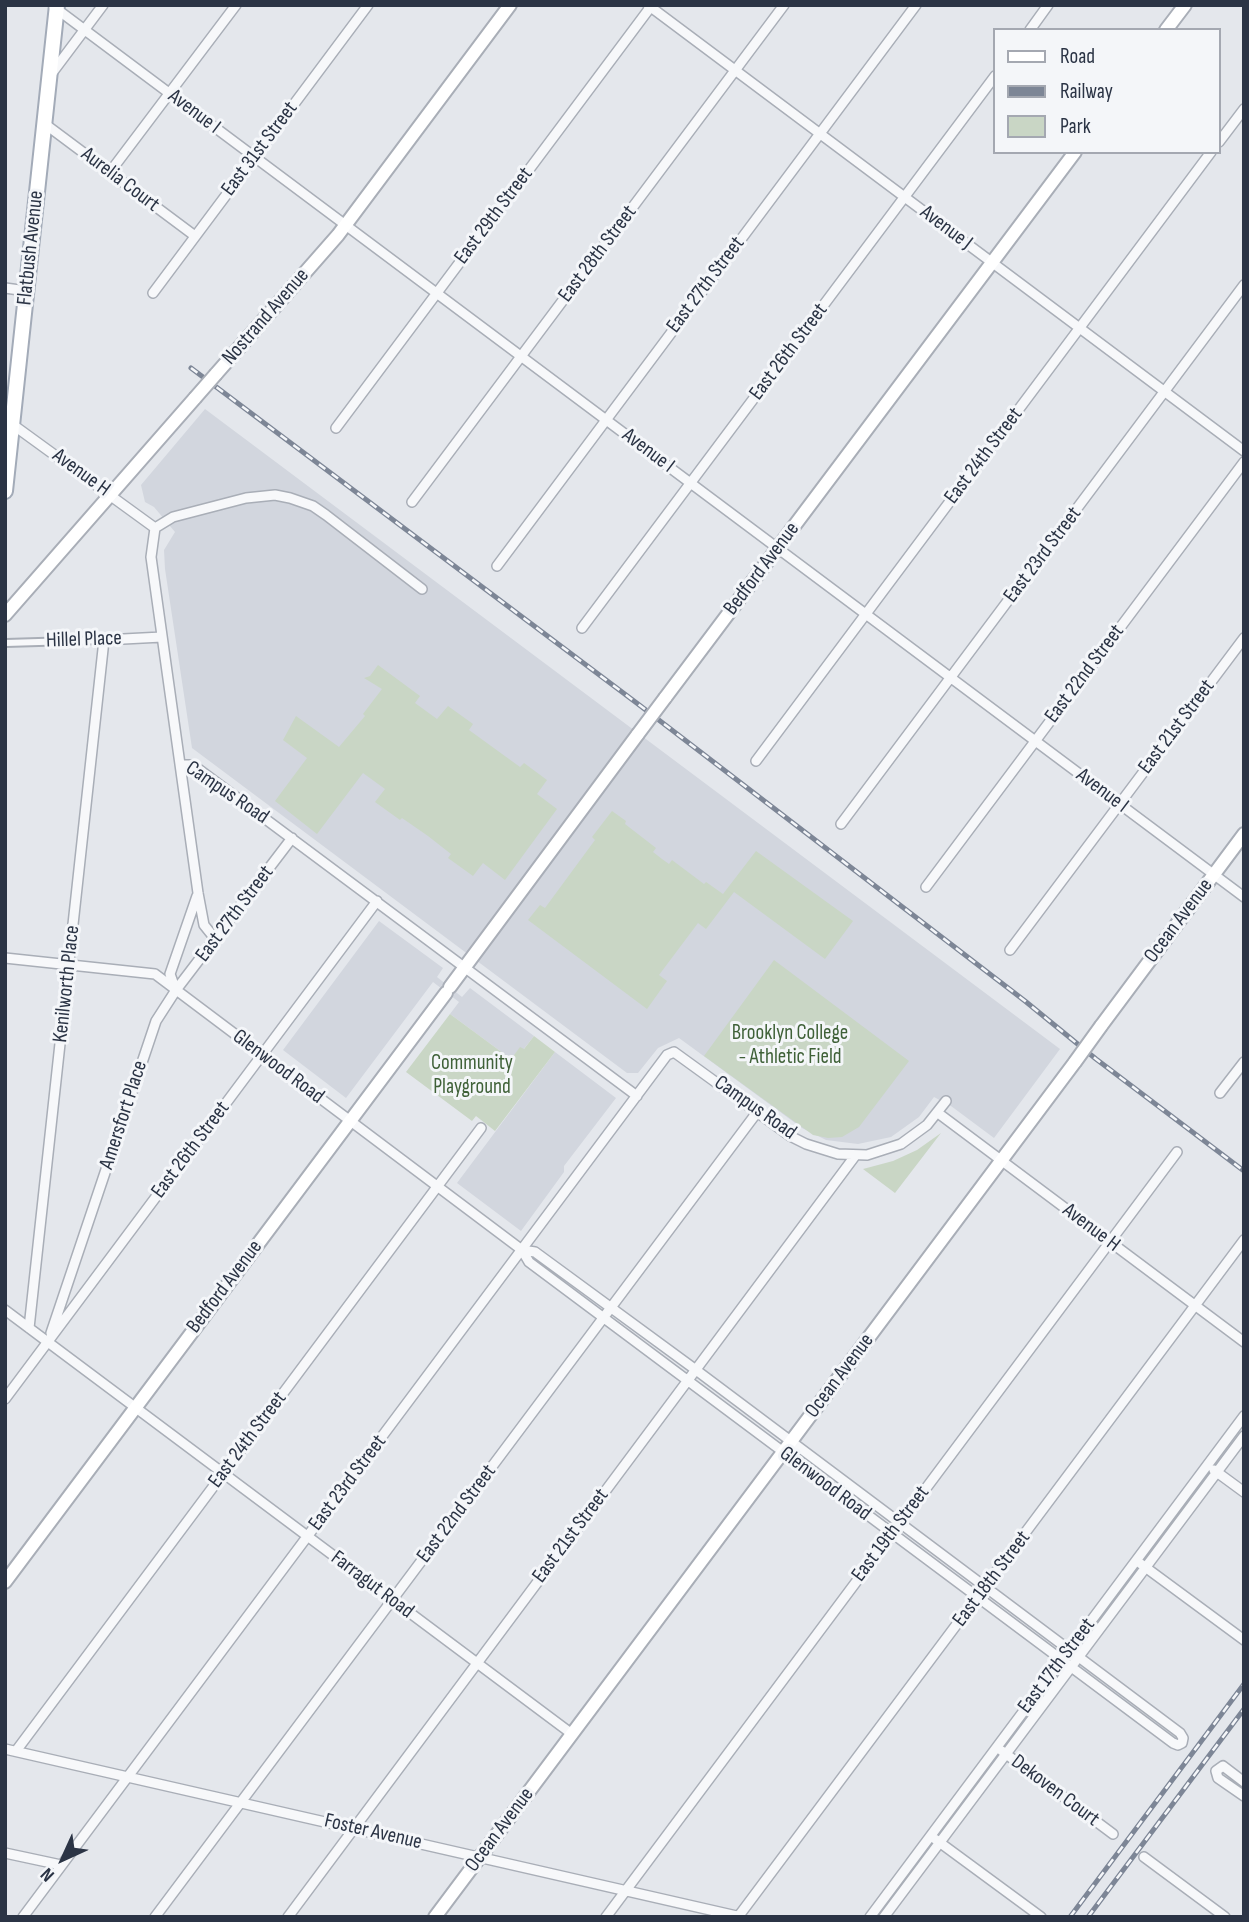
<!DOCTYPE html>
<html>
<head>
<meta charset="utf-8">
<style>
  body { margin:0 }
  #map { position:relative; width:1249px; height:1922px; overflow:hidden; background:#e4e7ec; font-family:"Sofia Sans Condensed",sans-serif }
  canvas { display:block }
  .frame { position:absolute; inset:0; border:7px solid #2b3445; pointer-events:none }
  .legend { position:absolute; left:993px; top:28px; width:228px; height:126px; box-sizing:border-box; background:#f4f6f9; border:2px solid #a4a8b1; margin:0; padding:9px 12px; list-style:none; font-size:21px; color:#2b3445 }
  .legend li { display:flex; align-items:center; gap:14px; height:35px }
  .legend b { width:35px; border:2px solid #a4a8b1 }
  .north { position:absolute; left:28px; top:1824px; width:70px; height:70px; -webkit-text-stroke:5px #f4f6f9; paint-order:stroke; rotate:225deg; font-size:19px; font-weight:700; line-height:28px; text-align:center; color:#2b3445 }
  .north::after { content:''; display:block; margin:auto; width:24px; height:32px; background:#2b3445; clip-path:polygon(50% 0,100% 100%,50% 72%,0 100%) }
</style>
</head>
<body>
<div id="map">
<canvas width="1249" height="1922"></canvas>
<div class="frame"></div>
<ul class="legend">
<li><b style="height:9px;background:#fff"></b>Road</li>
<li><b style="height:9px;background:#7d8696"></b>Railway</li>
<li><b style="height:19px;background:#c9d6c5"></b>Park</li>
</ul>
<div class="north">N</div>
</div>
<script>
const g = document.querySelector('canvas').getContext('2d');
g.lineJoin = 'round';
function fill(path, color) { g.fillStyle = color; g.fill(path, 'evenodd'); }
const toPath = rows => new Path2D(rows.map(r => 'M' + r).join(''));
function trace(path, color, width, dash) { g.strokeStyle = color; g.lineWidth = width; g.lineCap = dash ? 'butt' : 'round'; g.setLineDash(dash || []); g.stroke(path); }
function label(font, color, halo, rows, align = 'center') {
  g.font = font + ' "Sofia Sans Condensed",sans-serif'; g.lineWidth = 6; g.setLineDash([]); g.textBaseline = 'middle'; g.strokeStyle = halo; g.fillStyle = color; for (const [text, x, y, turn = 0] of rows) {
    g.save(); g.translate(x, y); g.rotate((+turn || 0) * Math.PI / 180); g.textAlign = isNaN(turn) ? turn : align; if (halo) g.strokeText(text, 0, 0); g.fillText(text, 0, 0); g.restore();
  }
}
const built = toPath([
  [205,409,1060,1049,994,1138,951,1106,934,1097,919,1117,891,1137,858,1144,826,1140,802,1128,679,1038,658,1048,638,1073,627,1073,192,748,165,569,164,550,175,532,154,507,145,502,141,485],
  [379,921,443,968,437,977,462,997,470,988,534,1036,523,1050,520,1048,511,1059,450,1014,459,1002,433,982,346,1098,283,1050],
  [555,1052,616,1098,564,1166,564,1172,521,1231,457,1183]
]);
const green = toPath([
  [378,665,420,696,415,703,437,719,448,706,473,724,469,730,520,767,524,763,547,780,537,794,557,809,505,880,483,863,473,876,448,858,451,854,428,836,402,818,400,820,375,802,385,789,363,773,317,834,275,801,307,758,283,740,296,716,339,747,365,716,363,714,382,689,364,678,370,676],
  [612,811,626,821,625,824,656,848,653,852,662,859,669,864,672,860,704,884,706,882,723,894,756,851,853,921,825,959,734,892,706,929,698,923,659,975,667,981,647,1009,528,920,540,905,545,908,595,840,592,837],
  [774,960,909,1061,859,1127,842,1137,828,1138,813,1135,704,1056],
  [450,1014,511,1059,520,1047,524,1049,534,1036,555,1052,495,1131,476,1116,472,1121,406,1072],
  [941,1133,895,1193,863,1169,893,1161,917,1150]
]);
const pedestrian = toPath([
  [6,643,104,640]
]);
const minor = toPath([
  [648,5,1244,451],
  [54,7,1244,897],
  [1030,30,1048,5],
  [52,73,103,5],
  [45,124,195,236],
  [1219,142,1244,109],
  [110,172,236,5],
  [5,288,27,291],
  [153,293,368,5],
  [5,419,155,528],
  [336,428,652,5],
  [412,502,784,5],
  [497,566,916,5],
  [582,628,995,76],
  [756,761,1211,152],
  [182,765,193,765,637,1096],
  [841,824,1244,285],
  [926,887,1244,462],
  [216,940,204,925,198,893,151,557,155,528,173,517,246,498,275,495,290,498,313,506,326,515,422,589],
  [1010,950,1244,638],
  [5,958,155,974,522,1250,529,1262,1173,1743,1178,1745,1182,1743,1183,1738,1180,1733,696,1370,535,1252,522,1250],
  [175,988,170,974,197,896],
  [1220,1093,1244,1062],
  [938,1113,1244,1342],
  [5,1310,572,1734],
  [29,1328,104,640,162,637],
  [51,1333,156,1021,176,990,292,838],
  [5,1399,377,901],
  [1214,1470,1244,1492],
  [1141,1564,1244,1640],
  [5,1749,741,1917],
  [16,1751,481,1128],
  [1002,1751,1113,1834],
  [1244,1782,1223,1766,1216,1771,1218,1778,1244,1796],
  [935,1839,1041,1917],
  [5,1853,61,1865],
  [1144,1857,1225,1917],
  [23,1917,667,1055,674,1052,790,1136,806,1144,838,1154,867,1155,901,1144,927,1125,946,1101],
  [155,1917,758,1111],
  [288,1917,855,1156],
  [606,1917,1177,1152],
  [738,1917,1244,1240],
  [870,1917,1244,1416],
  [884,1917,1244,1436]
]);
const secondary = toPath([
  [1166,30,1185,5],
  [216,374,338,235,510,5],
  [5,615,195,398],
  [665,698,1075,152],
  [450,987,638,734],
  [1101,1026,1244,834],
  [5,1582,446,993],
  [435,1917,1075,1062]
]);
const primary = toPath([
  [5,491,57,5]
]);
const rail = toPath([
  [191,368,638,704,1025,1001,1096,1059,1244,1171],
  [1070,1917,1244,1684],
  [1088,1917,1244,1709]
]);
const secondaryBridge = toPath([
  [195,398,216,374],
  [638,734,665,698],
  [1075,1062,1101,1026]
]);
const streetNames = [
  ["Avenue I",194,112,37],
  ["East 31st Street",260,149,-53],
  ["Aurelia Court",120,180,37],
  ["East 29th Street",494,216,-53],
  ["Avenue J",946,228,37],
  ["Flatbush Avenue",31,248,-84],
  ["East 28th Street",598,254,-53],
  ["East 27th Street",706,285,-53],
  ["Nostrand Avenue",266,317,-49],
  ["East 26th Street",789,352,-53],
  ["Avenue I",648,451,37],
  ["East 24th Street",984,456,-53],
  ["Avenue H",81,473,36],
  ["East 23rd Street",1043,555,-53],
  ["Bedford Avenue",762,569,-53],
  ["Hillel Place",84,640,-2],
  ["East 22nd Street",1085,674,-53],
  ["East 21st Street",1177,727,-53],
  ["Avenue I",1102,791,37],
  ["Campus Road",227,793,34],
  ["East 27th Street",235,914,-53],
  ["Ocean Avenue",1179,921,-53],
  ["Kenilworth Place",67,984,-84],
  ["Glenwood Road",278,1067,37],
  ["Campus Road",755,1108,35],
  ["Amersfort Place",124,1115,-72],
  ["East 26th Street",191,1150,-53],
  ["Avenue H",1091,1228,37],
  ["Bedford Avenue",225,1287,-53],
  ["Ocean Avenue",840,1376,-53],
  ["East 24th Street",248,1440,-53],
  ["East 23rd Street",348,1483,-53],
  ["Glenwood Road",825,1484,37],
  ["East 22nd Street",457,1514,-53],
  ["East 19th Street",891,1534,-53],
  ["East 21st Street",571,1536,-53],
  ["East 18th Street",992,1579,-53],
  ["Farragut Road",372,1585,37],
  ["East 17th Street",1057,1666,-53],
  ["Dekoven Court",1055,1791,37],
  ["Ocean Avenue",500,1830,-53],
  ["Foster Avenue",373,1832,13]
];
const parkNames = [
  ["Brooklyn College",790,1034],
  ["- Athletic Field",790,1058],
  ["Community",472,1064],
  ["Playground",472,1088]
];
fill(built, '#d2d6de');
fill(green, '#c9d6c5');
trace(pedestrian, '#a9aeb7', 10);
trace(minor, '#a9aeb7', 12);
trace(secondary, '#a9aeb7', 16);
trace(primary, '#a3abb8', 18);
trace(pedestrian, '#f7f8fa', 6);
trace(minor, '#f7f8fa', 9);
trace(secondary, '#fff', 12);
trace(primary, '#fff', 14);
trace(rail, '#7d8696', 5);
trace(rail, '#f4f6f9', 2.5, [8]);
trace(secondaryBridge, '#a9aeb7', 16, []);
trace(secondaryBridge, '#fff', 12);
label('21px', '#2b3445', '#f4f6f9', streetNames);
label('21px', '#3f6138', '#f4f6f9', parkNames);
</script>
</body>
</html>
